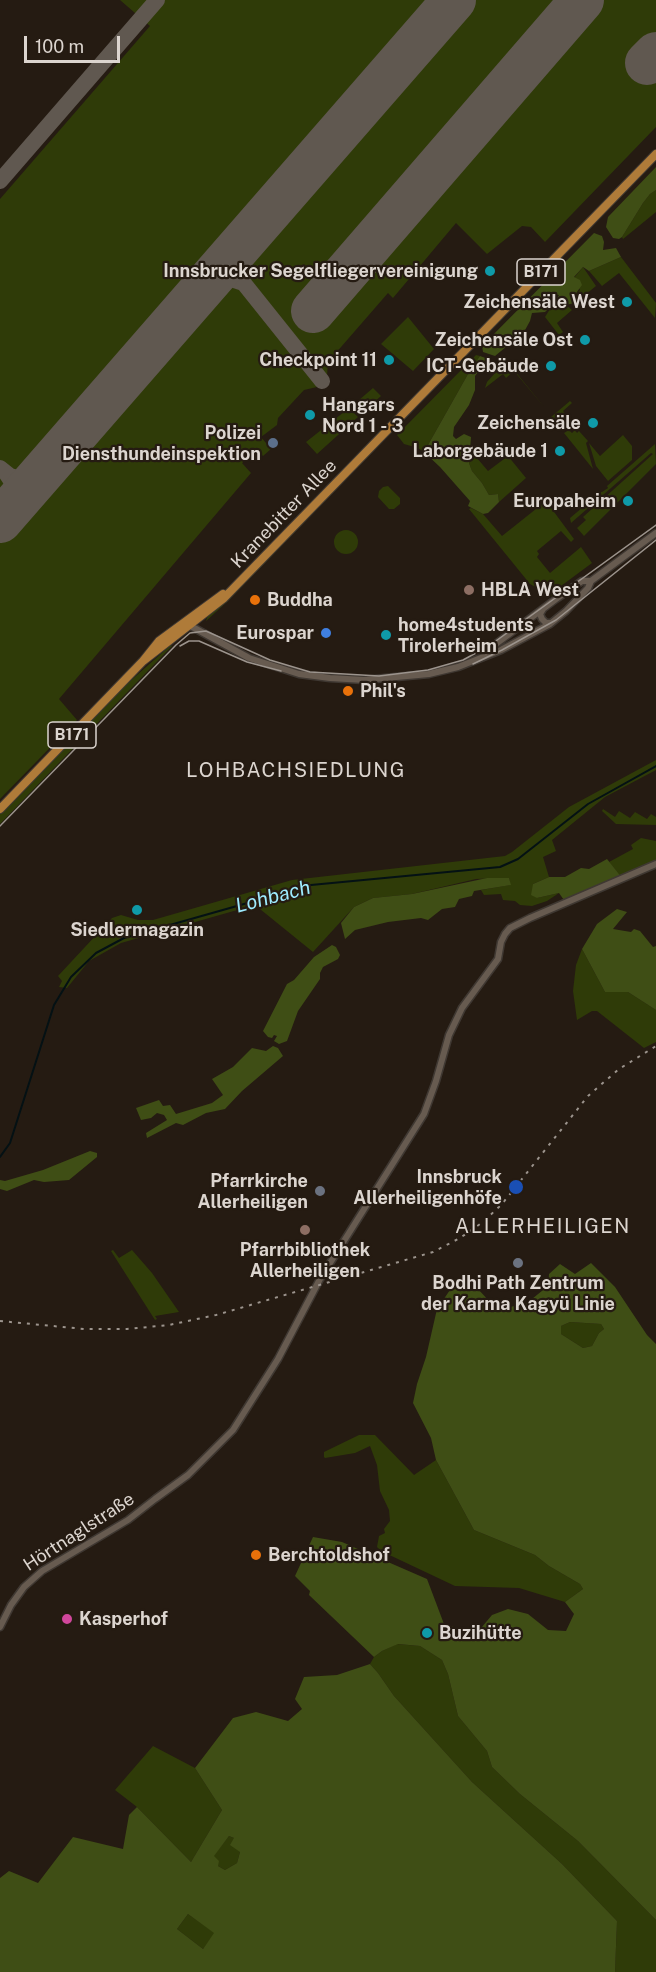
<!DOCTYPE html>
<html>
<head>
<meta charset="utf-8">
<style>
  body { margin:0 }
  #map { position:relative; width:656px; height:1972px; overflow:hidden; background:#251b12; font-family:"Public Sans",sans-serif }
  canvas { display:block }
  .scale { position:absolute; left:24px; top:36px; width:96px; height:27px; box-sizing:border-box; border:3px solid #dcd5cf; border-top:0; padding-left:8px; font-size:18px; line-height:21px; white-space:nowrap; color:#dcd5cf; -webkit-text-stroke:4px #251b12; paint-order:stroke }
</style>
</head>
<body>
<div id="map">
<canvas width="656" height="1972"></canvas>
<div class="scale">100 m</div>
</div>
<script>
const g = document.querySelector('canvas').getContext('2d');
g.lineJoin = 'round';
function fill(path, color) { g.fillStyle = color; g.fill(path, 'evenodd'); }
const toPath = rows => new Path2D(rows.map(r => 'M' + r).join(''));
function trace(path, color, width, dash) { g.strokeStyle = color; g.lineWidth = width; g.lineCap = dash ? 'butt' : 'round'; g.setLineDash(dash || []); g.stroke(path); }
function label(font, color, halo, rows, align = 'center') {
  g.font = font + ' "Public Sans",sans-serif'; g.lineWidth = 4.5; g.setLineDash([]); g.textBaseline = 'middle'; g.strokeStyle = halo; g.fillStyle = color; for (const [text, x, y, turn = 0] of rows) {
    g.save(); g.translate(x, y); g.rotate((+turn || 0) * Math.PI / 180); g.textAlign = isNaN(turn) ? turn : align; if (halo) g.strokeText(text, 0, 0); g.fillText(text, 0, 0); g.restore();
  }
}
const green = toPath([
  [120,0,656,0,656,127,545,242,531,227,522,226,487,254,456,223,393,298,388,293,328,362,327,376,322,381,317,387,304,390,278,418,277,425,261,437,271,449,263,456,261,454,258,456,255,453,242,463,251,473,59,699,77,720,0,799,0,199,150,26],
  [656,157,656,160,227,602,206,621,208,615,225,600],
  [656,190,656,212,623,239,622,237,643,203,650,194],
  [621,257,656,303,655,318,619,273,602,286,589,271],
  [583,267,596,286,575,303,574,296,580,290,574,278],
  [566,305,572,310,557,323,563,332,559,335,545,317,550,309],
  [408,317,434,349,413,371,381,344],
  [476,355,480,356,472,367,424,452,418,448,404,444,397,435],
  [504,363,514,370,545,408,514,371,506,378,503,374,485,388,487,382],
  [373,388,381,396,360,415,352,406],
  [570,401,572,403,563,411,572,422,562,431,551,417],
  [349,408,358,417,317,454,306,442],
  [569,430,572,433,575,430,577,433,579,431,588,441,586,443,593,469,564,433],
  [623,435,632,446,632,460,608,481,596,466,589,443,600,456],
  [655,444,656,464,584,536,577,528,586,520,583,517,653,454,651,453,571,523,570,518,601,492,602,492,608,488,607,486],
  [471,451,488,471,508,456,526,478,499,502,498,494,489,495,482,483,472,471,469,463],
  [388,486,400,498,400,504,394,509,389,509,378,497,379,491,383,487],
  [546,501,574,539,571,542,561,531,537,551,539,554,537,557,550,573,581,547,592,563,561,586,552,596,530,584,469,509,471,508,483,514,502,536],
  '334 542a12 12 0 1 1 24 0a12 12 0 1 1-24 0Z',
  [171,645,172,646,0,824,0,813,120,690],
  [656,760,656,770,605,797,552,840,556,851,543,857,549,877,533,884,537,898,559,893,547,901,532,906,520,905,515,901,503,900,501,894,484,895,481,890,510,885,509,878,499,878,476,879,412,894,373,898,354,907,313,952,255,905,121,943,89,961,67,988,59,987,62,981,58,976,112,918,121,915,138,920,153,920,292,880,505,856,512,852,569,807],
  [603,809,615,817,619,811,630,818,635,812,647,819,651,814,656,817,656,825,616,824,602,811],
  [641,838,656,841,656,864,623,879,609,862,633,849,631,845],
  [582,949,605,992,628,992,656,1010,656,1042,644,1048,597,1011,592,1011,577,1020,573,991,576,965],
  [113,1250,119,1258,132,1250,152,1273,179,1312,155,1316,157,1319,155,1320,111,1251],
  [570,1322,601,1324,604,1329,599,1333,592,1346,583,1348,561,1334,561,1326],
  [359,1435,375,1435,414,1475,436,1460,474,1530,535,1555,549,1566,580,1584,583,1589,565,1602,519,1588,455,1586,381,1551,377,1547,379,1536,385,1533,384,1529,390,1521,389,1510,380,1491,377,1465,370,1446,355,1453,325,1458,324,1457,324,1452],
  [397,1644,420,1646,442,1660,448,1674,458,1716,487,1751,492,1767,520,1794,578,1841,656,1920,656,1972,615,1972,617,1921,562,1864,472,1782,394,1696,378,1673,370,1664,374,1657,382,1651],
  [153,1746,195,1768,222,1810,191,1862,137,1807,115,1790],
  [229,1836,234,1838,240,1852,237,1863,225,1870,218,1866,213,1856],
  [188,1914,215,1933,203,1949,177,1929]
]);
const forest = toPath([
  [656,167,656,190,650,194,643,203,622,237,619,239,613,238,606,227,608,217],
  [594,233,602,236,604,242,603,250,616,248,621,257,589,271,583,267,574,277,580,280,582,285,574,296,575,303,550,308,559,295,552,294,548,298,547,303,549,308,545,312,532,313,530,321,524,332,495,356,483,352,482,346],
  [480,356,491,360,495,364,489,373,484,370,478,372,475,376,475,390,469,405,454,427,453,436,456,439,464,434,471,437,469,463,472,471,482,483,489,495,498,494,499,502,488,513,483,514,468,506,470,501,440,467,424,452,472,367],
  [607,859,623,879,566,903,559,893,537,898,531,895,533,884,549,877,565,877,581,868,589,869],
  [487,878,509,878,511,885,474,891,472,896,459,899,455,907,442,909,428,920,421,918,388,922,355,930,345,939,341,923,354,907,373,898,412,894],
  [617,909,627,912,613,929,631,932,634,929,640,931,653,947,656,946,656,1010,628,992,605,992,582,949,597,924],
  [332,945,336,947,340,955,338,959,323,967,320,973,320,979,298,1011,287,1041,279,1044,274,1041,277,1036,274,1035,272,1038,268,1037,263,1031,287,984,294,980,314,957],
  [273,1046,278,1048,283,1056,242,1091,225,1109,206,1113,183,1125,176,1123,147,1138,146,1133,167,1120,164,1115,157,1113,151,1118,141,1120,136,1108,159,1100,163,1106,170,1105,176,1114,212,1103,223,1095,212,1079,233,1067,252,1048,266,1051],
  [90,1151,97,1153,97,1157,69,1180,44,1182,34,1180,7,1191,0,1189,0,1180,5,1181,43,1170],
  [591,1263,615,1287,647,1335,656,1344,656,1920,578,1841,520,1794,492,1767,487,1751,458,1716,448,1674,442,1660,420,1646,398,1644,382,1651,374,1657,309,1595,310,1591,295,1576,313,1537,342,1542,427,1579,444,1624,476,1634,492,1615,508,1609,528,1614,548,1630,566,1631,574,1614,565,1602,583,1589,580,1584,549,1566,535,1555,474,1530,436,1460,431,1438,413,1403,417,1384,426,1357,437,1309,452,1287,466,1276,490,1302,506,1308,527,1303,548,1286,549,1274,560,1264,575,1274],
  [570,1322,601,1324,604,1329,599,1333,592,1346,583,1348,561,1334,561,1326],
  [370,1664,378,1673,394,1696,472,1782,562,1864,617,1921,615,1972,0,1972,0,1878,9,1871,38,1883,73,1837,123,1849,129,1815,137,1807,191,1862,222,1810,195,1768,233,1718,256,1712,288,1721,302,1709,295,1699,304,1677,337,1675],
  [229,1836,234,1838,230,1845,240,1852,237,1863,225,1870,218,1866,219,1861,214,1856],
  [188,1914,214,1933,203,1949,177,1929]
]);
const stream = toPath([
  [0,1157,10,1143,54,1005,71,977,96,953,124,938,311,885,500,867,518,859,588,804,656,766]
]);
const taxiway = toPath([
  [0,181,157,0],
  [242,243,236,259,238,276,322,381],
  [199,293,213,281,220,279,231,279,243,283],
  [0,468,10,476,21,479,33,478,46,468],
  [6,473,12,482,14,496,7,512]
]);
const runway = toPath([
  [647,63,656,54],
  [313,311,582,0],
  [0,521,454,0]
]);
const tertiary = toPath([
  [543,609,540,614,542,619,546,623,551,623],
  [187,624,249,658,299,674,330,678,364,680,429,674,458,667,501,650,550,624,566,611,588,588,591,581,656,533],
  [490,652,497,643,556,599,582,581,591,581],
  [0,1627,11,1605,24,1587,42,1571,128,1520,155,1499,188,1475,233,1430,278,1359,320,1279,424,1114,436,1081,449,1035,462,1008,498,959,501,942,505,934,510,928,530,918,656,864]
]);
const primary = toPath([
  [143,661,224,598,656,154],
  [0,809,143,661,159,641,223,594]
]);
const tram = toPath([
  [180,646,189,641,199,641,247,662,281,671],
  [473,664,502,650,556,620,656,540],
  [0,826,176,645,190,633,206,631,270,660,310,672,379,676,428,670,463,660,489,646,656,525]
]);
const rail = toPath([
  [0,1321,84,1329,127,1329,169,1325,216,1315,433,1252,460,1238,483,1222,502,1204,588,1096,619,1069,656,1046]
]);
const markers = [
  [490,271,6,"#0f9aa8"],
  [627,302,6,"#0f9aa8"],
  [585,340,6,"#0f9aa8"],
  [389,360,6,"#0f9aa8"],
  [551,366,6,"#0f9aa8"],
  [310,415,6,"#0f9aa8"],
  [593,423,6,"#0f9aa8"],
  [273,443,6,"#5c6f8a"],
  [560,451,6,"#0f9aa8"],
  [628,501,6,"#0f9aa8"],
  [469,590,6,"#8d6e63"],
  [255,600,6,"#e8710a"],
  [326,633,6,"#3f7fe0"],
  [386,635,6,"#0f9aa8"],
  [348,691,6,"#e8710a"],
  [137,910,6,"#0f9aa8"],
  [516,1187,8,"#1a4fb4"],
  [320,1191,6,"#6b7280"],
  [305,1230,6,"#8d6e63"],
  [518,1263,6,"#6b7280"],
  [256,1555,6,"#e8710a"],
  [67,1619,6,"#d1479c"],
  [427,1633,6,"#0f9aa8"]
];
const shields = [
  [541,272,48],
  [72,735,48]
];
const shieldNames = [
  ["B171",541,272],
  ["B171",72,735]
];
const poiNames = [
  ["Innsbrucker Segelfliegervereinigung",478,271],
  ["Zeichensäle West",615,302],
  ["Zeichensäle Ost",573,340],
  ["Checkpoint 11",377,360],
  ["ICT-Gebäude",539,366],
  ["Hangars",322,405,"left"],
  ["Nord 1 - 3",322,426,"left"],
  ["Zeichensäle",581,423],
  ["Polizei",261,433],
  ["Diensthundeinspektion",261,454],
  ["Laborgebäude 1",548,451],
  ["Europaheim",616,501],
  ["HBLA West",481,590,"left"],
  ["Buddha",267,600,"left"],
  ["home4students",398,625,"left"],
  ["Tirolerheim",398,646,"left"],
  ["Eurospar",314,633],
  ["Phil's",360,691,"left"],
  ["Siedlermagazin",137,930,"center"],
  ["Innsbruck",502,1177],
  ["Allerheiligenhöfe",502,1198],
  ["Pfarrkirche",308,1181],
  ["Allerheiligen",308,1202],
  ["Pfarrbibliothek",305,1250,"center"],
  ["Allerheiligen",305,1271,"center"],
  ["Bodhi Path Zentrum",518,1283,"center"],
  ["der Karma Kagyü Linie",518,1304,"center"],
  ["Berchtoldshof",268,1555,"left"],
  ["Kasperhof",79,1619,"left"],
  ["Buzihütte",439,1633,"left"]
];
const streetNames = [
  ["Kranebitter Allee",284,514,-46],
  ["Hörtnaglstraße",79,1532,-33]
];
const neighbourhoodNames = [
  ["LOHBACHSIEDLUNG",296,771],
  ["ALLERHEILIGEN",543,1227]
];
const waterNames = [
  ["Lohbach",273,897,-15]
];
fill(green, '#2f3b08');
fill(forest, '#3f4e15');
trace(stream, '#041114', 2);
trace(taxiway, '#605850', 16);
trace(runway, '#605850', 44);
trace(tertiary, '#3f3832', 9);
trace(primary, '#3f3832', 10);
trace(tertiary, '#675b50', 6);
trace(primary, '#af7b39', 8);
trace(tram, '#9c948d', 1.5);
trace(rail, '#9c948d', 2, [3, 6]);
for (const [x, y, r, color] of markers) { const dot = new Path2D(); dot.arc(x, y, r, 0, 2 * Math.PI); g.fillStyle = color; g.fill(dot); trace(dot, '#251b12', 2); }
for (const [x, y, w] of shields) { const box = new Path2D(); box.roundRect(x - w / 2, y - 13, w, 26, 4.5); g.fillStyle = '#251b12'; g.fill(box); trace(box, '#dcd5cf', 1.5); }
label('bold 16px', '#dcd5cf', null, shieldNames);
label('bold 18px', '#dcd5cf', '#251b12', poiNames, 'right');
label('18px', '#dcd5cf', '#251b12', streetNames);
g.letterSpacing = '1.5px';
label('20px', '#dcd5cf', '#251b12', neighbourhoodNames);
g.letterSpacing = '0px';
label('italic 20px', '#9eebfe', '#251b12', waterNames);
</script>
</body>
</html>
